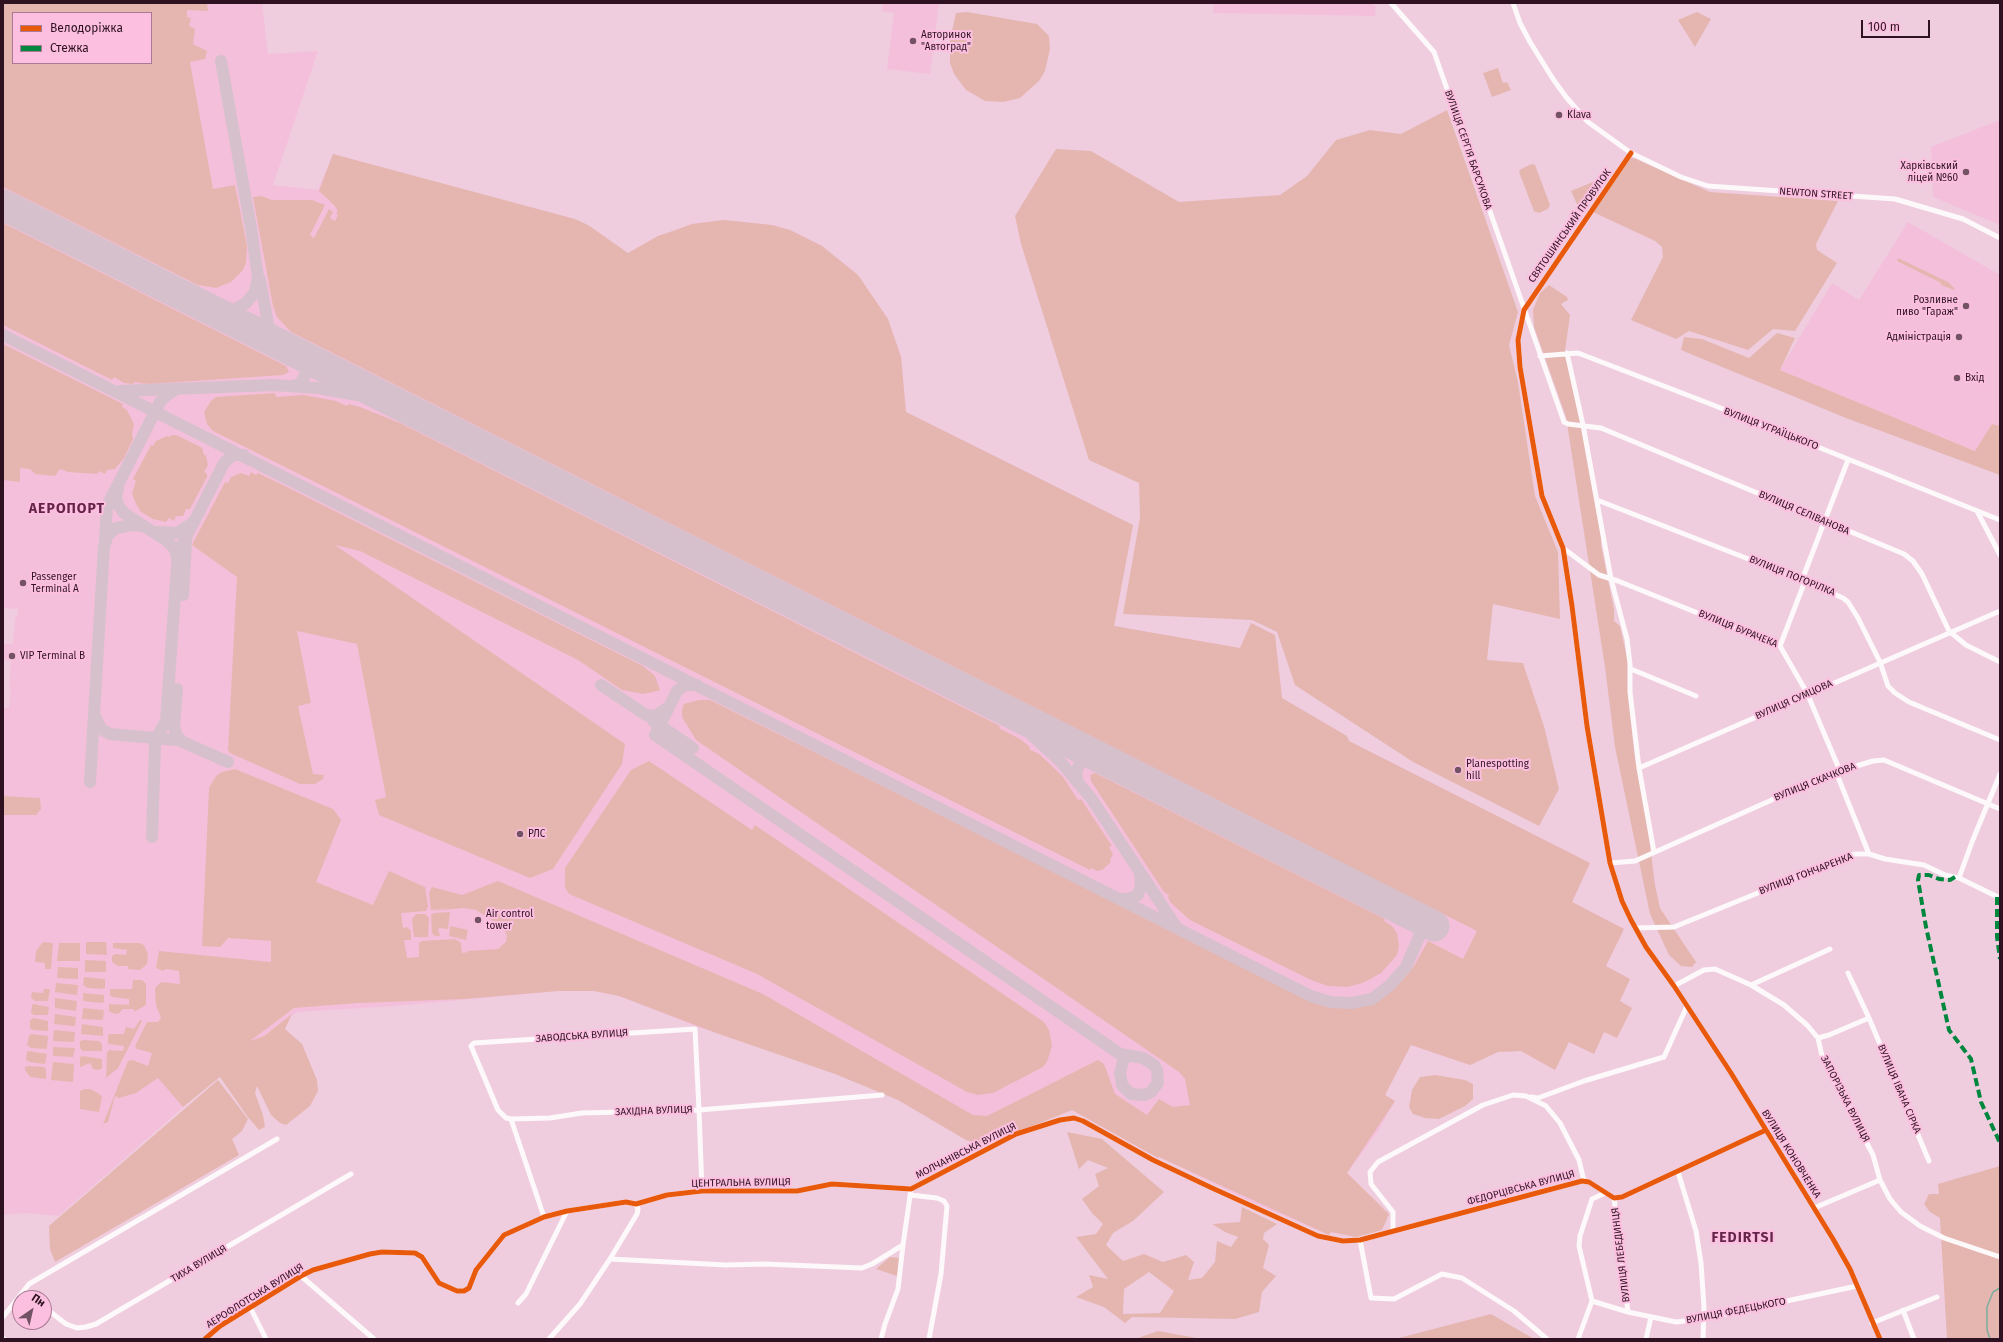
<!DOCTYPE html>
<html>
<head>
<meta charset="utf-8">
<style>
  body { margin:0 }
  #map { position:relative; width:2003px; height:1342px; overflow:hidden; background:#efcddf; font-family:"Fira Sans",sans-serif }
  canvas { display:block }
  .frame { position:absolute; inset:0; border:4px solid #2e1222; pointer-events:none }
  .legend { position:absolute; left:12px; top:12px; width:140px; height:52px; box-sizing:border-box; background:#fdbfe0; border:1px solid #aa7a94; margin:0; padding:5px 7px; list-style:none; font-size:12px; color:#2e1222 }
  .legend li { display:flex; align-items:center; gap:8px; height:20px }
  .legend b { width:20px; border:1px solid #aa7a94 }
  .north { position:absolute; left:12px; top:1290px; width:40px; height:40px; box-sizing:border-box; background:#fdbfe0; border:1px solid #aa7a94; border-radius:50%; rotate:34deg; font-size:11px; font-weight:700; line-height:16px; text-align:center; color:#2e1222 }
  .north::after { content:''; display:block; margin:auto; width:14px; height:18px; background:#725364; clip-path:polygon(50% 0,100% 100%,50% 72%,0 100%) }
  .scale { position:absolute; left:1861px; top:20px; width:69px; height:18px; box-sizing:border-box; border:2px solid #2e1222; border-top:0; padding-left:5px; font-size:12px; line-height:14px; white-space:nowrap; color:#2e1222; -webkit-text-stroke:3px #fdbfe0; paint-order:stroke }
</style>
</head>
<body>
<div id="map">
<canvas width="2003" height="1342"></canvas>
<div class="frame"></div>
<ul class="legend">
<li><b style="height:5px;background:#e8590c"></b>Велодоріжка</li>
<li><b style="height:5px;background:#00873e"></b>Стежка</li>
</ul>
<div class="north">Пн</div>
<div class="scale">100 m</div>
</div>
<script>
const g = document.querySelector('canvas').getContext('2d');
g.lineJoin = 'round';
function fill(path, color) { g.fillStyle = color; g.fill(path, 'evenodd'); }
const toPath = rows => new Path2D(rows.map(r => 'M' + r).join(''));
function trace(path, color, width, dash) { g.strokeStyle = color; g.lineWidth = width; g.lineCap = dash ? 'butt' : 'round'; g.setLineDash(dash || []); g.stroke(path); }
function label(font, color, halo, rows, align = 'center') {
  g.font = font + ' "Fira Sans",sans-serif'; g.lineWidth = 4; g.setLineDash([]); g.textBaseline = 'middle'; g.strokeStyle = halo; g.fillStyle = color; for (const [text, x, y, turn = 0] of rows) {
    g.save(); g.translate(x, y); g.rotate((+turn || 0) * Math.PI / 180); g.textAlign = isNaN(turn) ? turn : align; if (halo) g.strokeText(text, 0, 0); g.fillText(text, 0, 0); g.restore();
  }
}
const built = toPath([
  [3,3,262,3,268,54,318,51,273,185,318,190,333,154,581,222,628,253,658,236,673,231,692,224,724,220,772,225,790,230,822,246,858,275,888,319,901,356,906,412,1133,525,1114,626,1240,648,1251,623,1275,635,1282,698,1347,737,1349,741,1590,863,1572,902,1624,929,1606,966,1630,979,1620,1001,1632,1008,1617,1038,1604,1032,1594,1054,1569,1042,1555,1070,1521,1051,1498,1052,1470,1065,1411,1045,1385,1095,1395,1101,1378,1131,1347,1173,1389,1214,1382,1230,1356,1237,1331,1232,1329,1235,1254,1203,1159,1157,1158,1158,1072,1110,993,1142,979,1144,966,1140,898,1100,864,1085,800,1060,698,1027,619,996,594,991,558,991,395,1006,297,1012,280,1023,244,1052,228,1068,59,1216,25,1213,3,1215,3,708,9,708,11,689,9,689,11,660,3,659,4,644,13,644,15,617,17,617,18,609,3,608],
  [13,13,151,13,151,63,13,63],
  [883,3,939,3,930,74,887,69,894,13,882,11],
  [1214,3,1372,3,1376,7,1375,16,1213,13],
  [2000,120,2000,225,1933,197,1931,147],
  [1908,222,2000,275,2000,426,1992,424,1976,451,1780,370,1832,283,1859,300]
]);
const green = toPath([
  [3,3,207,3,208,11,187,10,187,17,191,18,189,26,195,29,193,44,207,51,205,59,190,62,213,189,235,185,247,246,246,263,243,270,231,282,216,288,198,285,3,187],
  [13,13,151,13,151,63,13,63],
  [967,12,1037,24,1049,36,1050,49,1045,71,1039,81,1020,98,1003,102,985,101,966,90,954,74,950,63,950,40,956,13],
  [1697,12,1711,19,1695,47,1678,20],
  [1498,68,1503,83,1507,82,1511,90,1492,97,1483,73],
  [1447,110,1518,312,1509,345,1518,382,1535,496,1558,552,1560,619,1493,604,1487,660,1523,663,1544,726,1559,789,1539,826,1413,762,1295,685,1277,632,1252,620,1123,614,1140,518,1139,483,1089,460,1021,244,1015,216,1056,149,1091,151,1179,202,1280,195,1307,176,1336,140,1370,130,1401,134],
  [333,154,575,219,588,225,628,253,658,236,673,231,692,224,724,220,772,225,790,230,822,246,858,275,888,319,901,357,906,412,1133,525,1114,626,1240,648,1251,623,1275,635,1282,698,1347,736,1349,741,1590,863,1572,902,1624,929,1606,966,1630,979,1620,1001,1632,1008,1617,1038,1604,1032,1594,1054,1569,1042,1555,1070,1521,1051,1498,1052,1470,1065,1411,1045,1385,1095,1395,1101,1347,1173,1389,1214,1382,1230,1356,1237,1331,1232,1329,1235,1159,1157,1158,1158,1072,1110,993,1142,979,1144,966,1140,898,1100,835,1074,719,1034,619,996,594,991,558,991,464,999,358,1003,294,1008,250,1041,264,1036,292,1014,285,1029,302,1044,317,1080,318,1091,310,1106,286,1125,280,1123,271,1115,257,1086,255,1093,263,1115,265,1127,259,1130,247,1116,220,1077,183,1107,158,1078,136,1093,119,1098,115,1096,108,1122,103,1124,128,1061,132,1060,148,1066,152,1053,137,1049,135,1046,147,1022,158,1022,161,1018,156,1005,155,988,161,982,180,984,179,971,166,969,163,971,156,968,159,951,271,962,271,941,228,938,220,947,202,946,209,788,216,776,222,772,235,769,333,809,341,820,316,882,373,905,389,871,425,887,428,906,426,911,401,913,403,928,407,927,411,931,411,940,404,940,407,958,419,957,419,943,422,941,455,939,461,943,462,953,466,952,466,954,468,951,498,949,506,942,507,936,505,931,498,924,476,910,463,908,431,911,449,908,431,910,429,893,432,887,462,895,498,881,763,994,973,1115,987,1116,1098,1060,1104,1064,1115,1094,1147,1115,1159,1099,1173,1107,1190,1105,1185,1079,1179,1072,696,740,682,717,682,709,684,704,699,700,710,700,1303,996,1318,1002,1355,1005,1374,999,1399,984,1414,966,1428,941,1463,959,1477,931,291,332,277,317,273,306,253,197,261,196,272,200,312,200,325,205,310,235,314,238,329,209,333,212,330,218,335,221,338,215,336,213,338,211,334,205,319,191],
  [1630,158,1636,159,1710,192,1838,201,1816,244,1817,250,1837,263,1795,331,1773,329,1748,350,1689,331,1676,339,1631,320,1663,257,1662,247,1655,241,1593,212],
  [1532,164,1535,165,1550,205,1548,209,1539,213,1534,211,1519,172,1521,169],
  [1605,177,1581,213,1571,191],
  [3,223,286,366,289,372,283,375,149,384,146,383,145,384,135,382,133,384,124,383,114,377,112,380,3,325],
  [1898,258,1948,282,1955,289,1954,290,1941,285,1941,283,1897,261],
  [1549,285,1567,297,1568,300,1561,304,1570,315,1565,351,1576,395,1601,536,1601,545,1614,609,1614,621,1620,626,1628,662,1628,695,1635,759,1647,821,1655,885,1660,908,1696,962,1692,967,1681,966,1669,955,1650,914,1615,747,1605,667,1566,417,1534,327,1533,310,1540,293],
  [1777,333,1795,338,1780,370,1975,451,1992,424,2000,426,2000,475,1846,418,1681,350,1684,337,1702,339,1749,358],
  [3,344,123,404,122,407,127,410,134,424,132,434,133,439,124,458,115,469,107,470,105,474,99,471,97,474,68,472,60,469,55,476,35,474,30,469,20,468,20,482,3,480],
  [275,393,276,397,304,395,336,401,347,406,348,404,360,407,400,423,1000,726,999,728,1020,739,1030,747,1029,749,1039,754,1051,765,1063,777,1078,800,1081,799,1112,846,1109,847,1113,854,1110,860,1111,862,1102,870,1097,871,1091,868,1090,870,213,431,207,424,204,412,211,401,216,397],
  [172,435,176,435,201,447,203,450,203,453,206,456,208,465,204,472,207,474,207,477,190,509,186,509,183,516,176,516,174,521,169,518,166,522,153,519,141,512,136,504,132,493,136,481,133,479,151,445,153,446,156,441,167,436,170,437],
  [251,472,256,475,258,473,287,487,643,666,655,676,660,690,658,691,643,694,622,690,578,660,360,551,335,545,625,744,622,764,553,869,530,878,379,815,375,800,386,797,357,644,297,631,311,703,298,706,313,774,324,775,323,779,315,784,300,784,230,753,228,750,237,577,192,545,225,482,228,483,231,477,241,473,249,476],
  [649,761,752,830,755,825,1044,1022,1049,1030,1052,1046,1047,1062,1043,1067,993,1093,978,1095,967,1092,757,974,569,894,565,887,565,868,631,770],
  [1095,773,1385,919,1384,921,1392,926,1397,933,1399,946,1397,955,1381,973,1365,982,1348,987,1328,986,1311,980,1190,920,1171,903,1168,898,1169,895,1164,892,1091,781,1090,775],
  [3,796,40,798,41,809,36,815,3,815],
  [450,912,448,929,439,928,438,930,440,936,435,936,432,933,431,915,434,913],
  [416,914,425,914,429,918,428,937,414,937,412,919],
  [450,926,468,930,466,940,449,936],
  [43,942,53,943,51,969,45,969,45,963,35,962,36,951],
  [86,942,106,942,107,955,86,954],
  [59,943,80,943,80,961,57,961],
  [113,943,139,943,144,945,148,954,147,964,140,970,128,969,128,966,118,966,112,962,112,956,115,954,126,955,127,950,113,948],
  [85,960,106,961,106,972,85,972],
  [58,967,78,968,78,979,57,978],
  [84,977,105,979,105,988,101,989,88,988,83,985],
  [133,980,142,980,146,984,146,1005,134,1012,134,1009,123,1009,118,1014,112,1013,109,1011,109,1004,129,1005,129,999,112,997,110,995,110,989,132,989],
  [56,983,78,985,77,995,55,992],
  [44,989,50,989,48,1001,35,1001,31,998,32,992,43,993],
  [83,993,104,995,104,1002,100,1003,83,1001],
  [55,998,77,1001,76,1011,55,1008],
  [34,1004,49,1007,48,1015,34,1015,31,1013,32,1005],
  [83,1008,104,1010,103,1019,101,1020,82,1019],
  [55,1014,76,1017,75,1026,54,1024],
  [34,1018,48,1021,48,1031,33,1030,30,1028,30,1020],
  [140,1020,142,1021,118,1068,106,1078,107,1053,109,1050,123,1051,124,1046,108,1044,108,1035,110,1034,124,1034,126,1027,134,1029],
  [82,1024,103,1027,103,1036,81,1034],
  [54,1030,75,1032,74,1042,53,1041],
  [31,1034,48,1036,47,1049,31,1048,27,1045,29,1036],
  [84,1040,99,1041,102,1044,102,1051,83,1051,80,1048,80,1041],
  [53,1047,75,1048,73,1057,53,1056],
  [29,1051,47,1054,45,1064,30,1062,26,1060,27,1052],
  [82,1056,102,1059,102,1068,99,1070,93,1069,90,1063,80,1067,80,1057],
  [53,1062,74,1064,73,1082,51,1080],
  [29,1066,44,1067,46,1069,46,1079,30,1077,25,1070,25,1067],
  [1435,1075,1465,1080,1473,1084,1473,1099,1465,1106,1439,1119,1425,1118,1413,1114,1409,1107,1412,1090,1420,1077],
  [218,1080,248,1119,242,1131,232,1139,239,1155,55,1262,50,1249,49,1226],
  [84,1089,90,1089,98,1093,102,1097,99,1112,80,1109,80,1091],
  [1067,1132,1102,1139,1164,1192,1133,1221,1113,1233,1106,1245,1123,1261,1144,1254,1163,1262,1186,1255,1194,1262,1188,1280,1202,1278,1215,1262,1217,1241,1231,1247,1238,1237,1225,1232,1212,1224,1240,1222,1242,1207,1277,1224,1264,1233,1263,1239,1269,1245,1263,1268,1276,1276,1262,1292,1259,1312,1235,1319,1132,1317,1125,1323,1104,1307,1076,1297,1093,1287,1089,1275,1108,1279,1076,1237,1096,1234,1103,1224,1092,1213,1082,1199,1099,1186,1095,1174,1108,1168,1088,1160,1079,1169],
  [1149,1272,1174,1291,1160,1313,1123,1314,1124,1289],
  [2000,1166,2000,1339,1947,1339,1940,1218,1930,1212,1924,1204,1929,1194,1939,1194,1938,1184],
  [890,1257,900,1258,897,1276,876,1269],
  [1491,1314,1534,1339,1395,1339],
  [1158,1331,1202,1339,1135,1339]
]);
const stream = toPath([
  [1990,1339,1987,1330,1987,1307,1993,1292,2000,1288]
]);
const taxiway = toPath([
  [260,280,268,324,272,334,281,345],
  [217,313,232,311,246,303,255,292,258,277,251,228,221,61],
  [3,335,1311,996,1330,1002,1352,1003,1372,999,1389,986,1406,967,1419,937,1420,931,1416,922,1402,910],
  [292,386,300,384,307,372,306,361,301,355],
  [120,391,273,385,318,388,363,396,436,423],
  [118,488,116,498,118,505,124,513,167,541,175,549,177,558],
  [156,532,177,533,191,524],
  [105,541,107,506,160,402,167,395,175,390],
  [183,595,186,543],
  [601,685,646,715,655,716,667,708],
  [697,685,685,685,677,691,655,735,1120,1054,1124,1058,1120,1073,1122,1085,1131,1094,1145,1095,1151,1092,1158,1083,1157,1070,1154,1065,1143,1058,1120,1054],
  [177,689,174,727,177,736,183,742],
  [976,695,1023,727,1059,760,1091,798,1175,925],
  [95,716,101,729,110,734,176,740],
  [653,721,693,748],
  [176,739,228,762],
  [90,782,104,546,108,535,116,528,132,525,144,526],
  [1078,783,1076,773,1080,762,1087,758,1100,758],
  [152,837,155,745,156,739,166,721,178,553,224,463,233,455,244,455],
  [1121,899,1129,899,1138,895,1141,885,1140,874]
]);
const runway = toPath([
  [3,205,1434,926]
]);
const minor = toPath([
  [1391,3,1434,52,1564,422,1568,424,1601,428,1904,554,1913,561,1922,574,1949,631,1966,645,2000,662],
  [1513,3,1520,23,1530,42,1553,79,1566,97,1588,122,1631,153,1681,177,1708,186,1895,199,1963,219,2000,238],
  [1631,153,1524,310,1518,340,1520,367,1542,496,1563,548,1572,606,1587,726,1610,863,1622,901,1631,920,1646,947,1674,986,1731,1073,1833,1239,1850,1269,1880,1339],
  [1567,353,1583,425,1611,579,1627,639,1630,664,1630,692,1639,768,1654,852],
  [1540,356,1578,353,1708,403,2000,520],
  [1597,500,1805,581,1843,598,1848,602,1858,618,1880,662,1888,686,1895,693,1909,702,2000,740],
  [1977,511,2000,555],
  [1563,548,1599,575,1618,581,1780,646,1807,693,1840,771],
  [1802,580,1848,460],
  [1780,646,1805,581],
  [1631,669,1696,696],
  [1639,768,2000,611],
  [1836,772,1869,854],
  [1610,863,1635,861,1812,782,1840,771,1873,761,1884,760,2000,809],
  [1959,878,1972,842,2000,774],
  [1635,928,1674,927,1854,854,1869,854,1885,859,1924,865,1945,875,1959,878,2000,898],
  [1848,973,1869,1018],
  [1751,985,1830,949],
  [1674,986,1704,970,1715,969,1751,985,1784,1005,1807,1025,1818,1038,1822,1056,1873,1155,1880,1180,1890,1199,1901,1212,1920,1226,1944,1238,2000,1257],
  [1818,1038,1829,1035,1869,1018,1929,1161],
  [1531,1097,1538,1098,1584,1081,1664,1057,1687,1006],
  [511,1119,544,1217],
  [1678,1172,1696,1231,1701,1263,1704,1307,1703,1339],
  [702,1191,699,1110,695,1029,474,1043,471,1046,498,1110,506,1118,511,1119,550,1118,582,1113,699,1110,882,1095],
  [910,1195,937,1198,944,1201,947,1206,941,1274,929,1339],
  [1614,1198,1628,1312],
  [1814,1208,1880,1180],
  [1393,1231,1393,1212,1371,1184,1370,1172,1378,1162,1483,1105,1513,1095,1526,1096,1546,1106,1560,1123,1579,1160,1584,1181],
  [1360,1240,1371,1298,1394,1299,1442,1274,1462,1278,1514,1311,1547,1339],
  [610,1259,726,1265,764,1264,862,1268,872,1264,903,1245,911,1189],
  [301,1276,374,1339],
  [24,1291,33,1298],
  [1592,1301,1628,1312,1676,1322,1702,1319,1857,1286],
  [518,1303,526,1294,567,1211],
  [44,1307,66,1324,77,1328,86,1327,96,1324,351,1174],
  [250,1307,266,1339],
  [1903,1310,1914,1339],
  [3,1317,29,1284,277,1139],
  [1872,1323,1937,1297],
  [3,1338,4,1339],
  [205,1339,220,1326,301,1276,313,1270,370,1254,382,1252,415,1253,422,1257,439,1283,457,1291,464,1291,469,1288,476,1270,504,1235,544,1217,567,1211,626,1202,636,1204,667,1195,702,1191,797,1191,832,1184,911,1189,1016,1134,1060,1120,1074,1118,1083,1121,1153,1160,1212,1188,1318,1236,1343,1241,1360,1240,1582,1181,1589,1182,1614,1198,1622,1197,1766,1130],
  [549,1339,580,1304,610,1259,637,1214,638,1209,636,1204],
  [881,1339,885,1324,898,1289,903,1245],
  [1578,1339,1592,1301,1579,1246,1580,1236,1592,1199,1605,1193],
  [1646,1339,1651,1317]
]);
const quiet = toPath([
  [1955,877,1950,880,1939,879,1929,875,1919,875,1918,880,1926,927,1949,1030,1971,1059,1981,1102,2000,1143],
  [1997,897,1997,937,2000,959]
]);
const cycleway = toPath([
  [1631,153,1524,310,1518,340,1520,367,1542,496,1563,548,1572,606,1587,726,1610,863,1622,901,1631,920,1646,947,1674,986,1731,1073,1833,1239,1850,1269,1880,1339],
  [205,1339,220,1326,301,1276,313,1270,370,1254,382,1252,415,1253,422,1257,439,1283,457,1291,464,1291,469,1288,476,1270,504,1235,544,1217,567,1211,626,1202,636,1204,667,1195,702,1191,797,1191,832,1184,911,1189,1016,1134,1060,1120,1074,1118,1083,1121,1153,1160,1212,1188,1318,1236,1343,1241,1360,1240,1582,1181,1589,1182,1614,1198,1622,1197,1766,1130]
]);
const markers = [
  [913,41,4,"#725364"],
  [1559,115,4,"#725364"],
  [1966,172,4,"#725364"],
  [1966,306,4,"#725364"],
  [1959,337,4,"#725364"],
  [1957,378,4,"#725364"],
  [23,583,4,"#725364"],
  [12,656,4,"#725364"],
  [1458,770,4,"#725364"],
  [520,834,4,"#725364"],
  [478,920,4,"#725364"]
];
const poiNames = [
  ["Авторинок",921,35],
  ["\"Автоград\"",921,47],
  ["Klava",1567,115],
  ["Харківський",1958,166,"right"],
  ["ліцей №60",1958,178,"right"],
  ["Розливне",1958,300,"right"],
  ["пиво \"Гараж\"",1958,312,"right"],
  ["Адміністрація",1951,337,"right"],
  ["Вхід",1965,378],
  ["Passenger",31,577],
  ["Terminal A",31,589],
  ["VIP Terminal B",20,656],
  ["Planespotting",1466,764],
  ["hill",1466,776],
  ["РЛС",528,834],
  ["Air control",486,914],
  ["tower",486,926]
];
const streetNames = [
  ["ВУЛИЦЯ СЕРГІЯ БАРСУКОВА",1468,150,71],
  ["NEWTON STREET",1816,194,4],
  ["СВЯТОШИНСЬКИЙ ПРОВУЛОК",1570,226,-55],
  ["ВУЛИЦЯ УГРАЇЦЬКОГО",1771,429,21],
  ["ВУЛИЦЯ СЕЛІВАНОВА",1804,513,23],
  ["ВУЛИЦЯ ПОГОРІЛКА",1792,576,22],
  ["ВУЛИЦЯ БУРАЧЕКА",1738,629,22],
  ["ВУЛИЦЯ СУМЦОВА",1794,700,-24],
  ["ВУЛИЦЯ СКАЧКОВА",1815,782,-22],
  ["ВУЛИЦЯ ГОНЧАРЕНКА",1806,874,-21],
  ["ЗАВОДСЬКА ВУЛИЦЯ",582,1036,-4],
  ["ВУЛИЦЯ ІВАНА СІРКА",1899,1089,67],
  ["ЗАПОРІЗЬКА ВУЛИЦЯ",1845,1099,63],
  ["ЗАХІДНА ВУЛИЦЯ",654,1111,-2],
  ["МОЛЧАНІВСЬКА ВУЛИЦЯ",966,1151,-27],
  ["ВУЛИЦЯ КОНОВЧЕНКА",1791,1154,58],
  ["ЦЕНТРАЛЬНА ВУЛИЦЯ",741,1183,-1],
  ["ФЕДОРЦІВСЬКА ВУЛИЦЯ",1521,1188,-15],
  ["ВУЛИЦЯ ЛЕБЕДИНЦЯ",1621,1255,-97],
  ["ТИХА ВУЛИЦЯ",199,1264,-31],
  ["АЕРОФЛОТСЬКА ВУЛИЦЯ",255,1296,-32],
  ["ВУЛИЦЯ ФЕДЕЦЬКОГО",1736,1311,-11]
];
const districtNames = [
  ["АЕРОПОРТ",67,509],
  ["FEDIRTSI",1743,1238]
];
fill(built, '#f4bfdb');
fill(green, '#e5b6b0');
trace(stream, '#7dad9c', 1.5);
trace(taxiway, '#d6c0cc', 12);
trace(runway, '#d6c0cc', 31);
trace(minor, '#fdf8fa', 5);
trace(quiet, '#00873e', 4, [8, 4]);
trace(cycleway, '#e8590c', 5);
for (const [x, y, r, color] of markers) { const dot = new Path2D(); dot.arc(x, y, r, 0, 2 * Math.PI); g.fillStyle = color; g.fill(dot); trace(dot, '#fdbfe0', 1.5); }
label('10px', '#2e1222', '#fdbfe0', poiNames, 'left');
label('10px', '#2e1222', '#fdbfe0', streetNames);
g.letterSpacing = '1px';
label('bold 14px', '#65254b', '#fdbfe0', districtNames);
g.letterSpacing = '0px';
</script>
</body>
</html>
